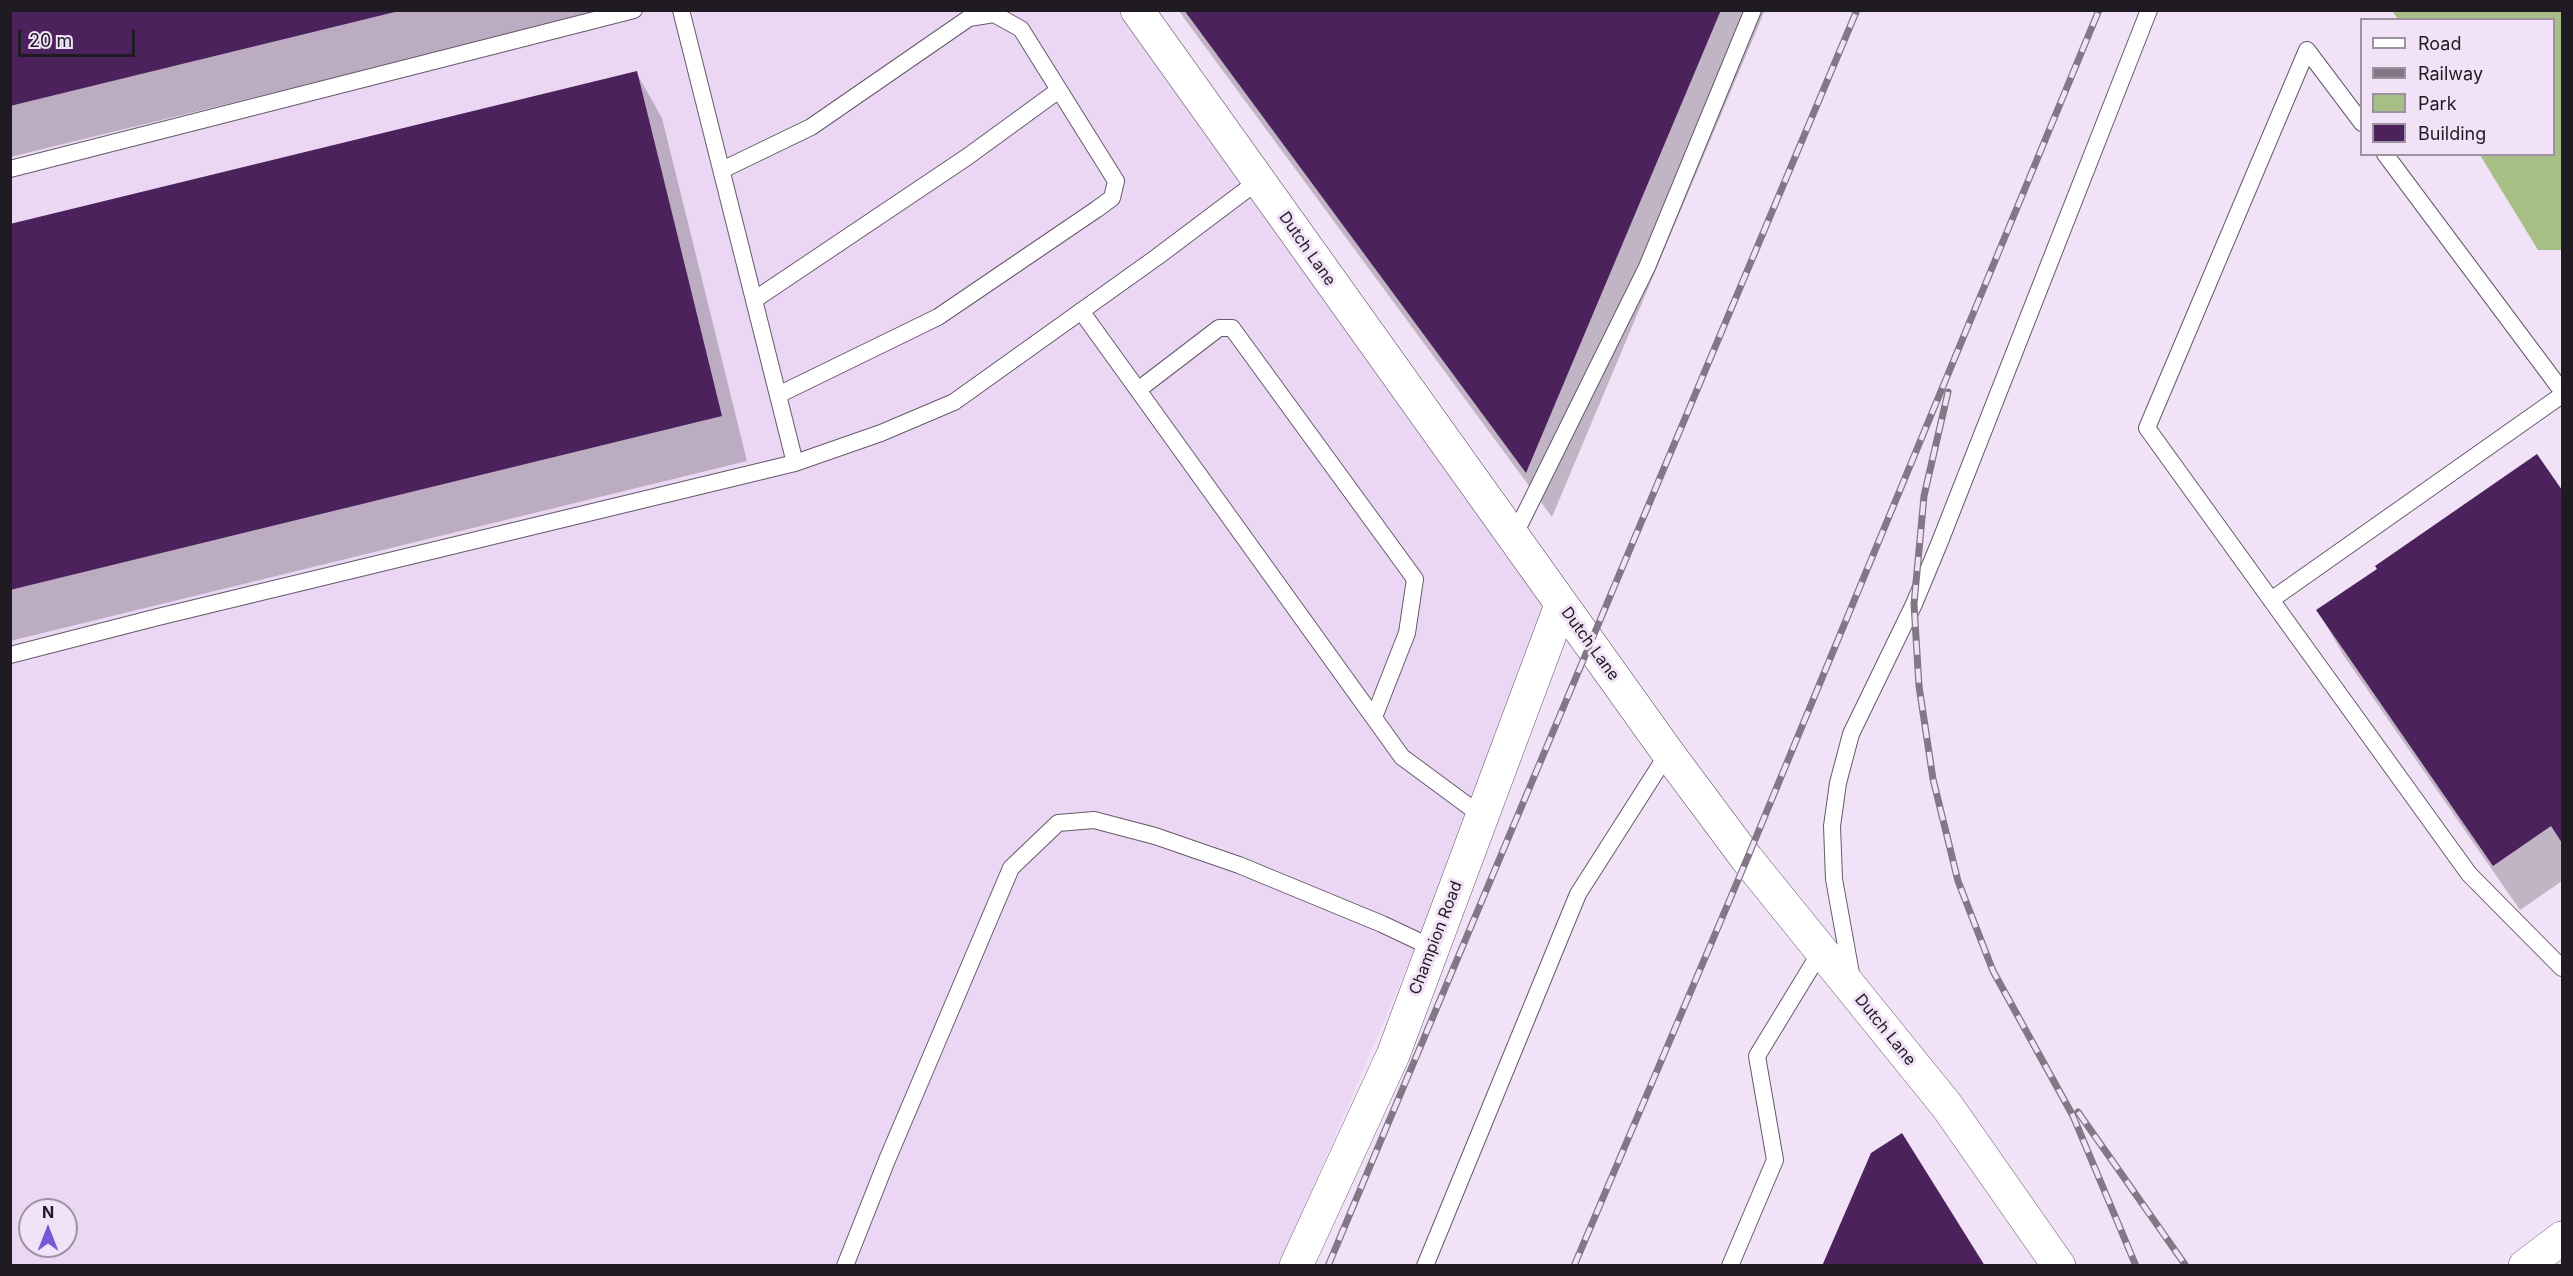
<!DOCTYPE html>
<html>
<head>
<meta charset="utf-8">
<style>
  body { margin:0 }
  #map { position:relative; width:2573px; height:1276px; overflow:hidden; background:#f1e2f7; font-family:Inter,sans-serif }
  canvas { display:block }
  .frame { position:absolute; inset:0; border:12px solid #201a22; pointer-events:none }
  .legend { position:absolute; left:2360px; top:18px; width:195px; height:138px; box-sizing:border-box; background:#f1e2f7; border:2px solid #9d92a2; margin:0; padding:8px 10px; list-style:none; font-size:18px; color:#201a22 }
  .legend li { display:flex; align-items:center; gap:12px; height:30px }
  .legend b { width:30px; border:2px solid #9d92a2 }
  .north { position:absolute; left:18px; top:1198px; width:60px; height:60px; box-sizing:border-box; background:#f1e2f7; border:2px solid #9d92a2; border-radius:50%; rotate:0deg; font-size:16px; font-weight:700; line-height:24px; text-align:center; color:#201a22 }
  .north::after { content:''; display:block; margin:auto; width:21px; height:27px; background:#7858d2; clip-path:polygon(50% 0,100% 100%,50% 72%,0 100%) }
  .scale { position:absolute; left:18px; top:30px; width:117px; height:27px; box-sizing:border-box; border:3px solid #201a22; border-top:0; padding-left:8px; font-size:18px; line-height:21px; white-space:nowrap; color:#201a22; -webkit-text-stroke:4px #f1e2f7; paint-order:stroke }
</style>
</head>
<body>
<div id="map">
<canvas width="2573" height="1276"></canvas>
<div class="frame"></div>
<ul class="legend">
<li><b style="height:8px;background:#fff"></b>Road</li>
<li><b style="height:8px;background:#817785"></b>Railway</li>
<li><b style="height:16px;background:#a7bf86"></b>Park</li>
<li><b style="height:16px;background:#4c225c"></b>Building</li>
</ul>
<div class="north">N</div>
<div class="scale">20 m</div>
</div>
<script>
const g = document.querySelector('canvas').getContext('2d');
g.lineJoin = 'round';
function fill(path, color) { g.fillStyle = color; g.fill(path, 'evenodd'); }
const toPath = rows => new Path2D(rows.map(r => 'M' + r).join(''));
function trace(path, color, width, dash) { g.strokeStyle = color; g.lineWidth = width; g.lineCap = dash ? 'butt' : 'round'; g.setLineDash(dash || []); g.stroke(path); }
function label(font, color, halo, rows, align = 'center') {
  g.font = font + ' Inter,sans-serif'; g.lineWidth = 6; g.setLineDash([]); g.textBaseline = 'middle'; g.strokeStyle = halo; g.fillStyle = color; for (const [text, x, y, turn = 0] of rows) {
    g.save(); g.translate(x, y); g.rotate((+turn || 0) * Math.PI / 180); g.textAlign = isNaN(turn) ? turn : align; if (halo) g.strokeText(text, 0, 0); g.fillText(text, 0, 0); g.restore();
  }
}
const built = toPath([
  [10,11,1134,11,1561,605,1280,1265,11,1265],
  [30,1210,66,1210,66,1246,30,1246]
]);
const green = toPath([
  [2392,11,2562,11,2562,250,2538,250,2480,155,2554,154,2554,20,2398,19]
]);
const shadow = toPath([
  [10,10,612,10,10,157],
  [1178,10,1765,10,1552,517],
  [636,72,662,118,747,461,10,641,10,225],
  [2537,456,2562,493,2562,881,2520,910,2344,656,2318,611]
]);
const building = toPath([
  [10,10,399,10,399,11,10,106],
  [1184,10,1721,10,1526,473],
  [637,71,722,416,10,590,10,224],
  [2537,454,2562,490,2562,843,2551,826,2493,866,2316,610,2377,569,2375,566],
  [1902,1133,1985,1266,1822,1266,1871,1153]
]);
const service = toPath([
  [681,10,795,463],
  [2362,123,2307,50,2147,428,2469,874,2562,968],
  [2385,154,2562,391],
  [10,169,634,10],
  [722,170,811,127,969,18,994,14,1021,29,1116,181,1112,198,1097,209,938,317,778,395],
  [754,300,967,157,1059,90],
  [1081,311,1138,390],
  [1513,538,1647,267,1753,10],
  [2271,600,2562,395],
  [10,655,158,617,795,463,881,433,954,402,1157,257,1258,181],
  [1374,717,1407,633,1415,579,1232,328,1219,328,1138,390,1402,757,1482,816],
  [1852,979,1834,879,1832,826,1838,783,1851,734,1914,604,1939,544,2149,10],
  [845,1266,887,1160,1011,868,1058,823,1094,820,1155,836,1239,865,1382,924,1433,948],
  [1425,1266,1578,894,1668,753],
  [1730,1266,1775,1160,1757,1056,1821,951]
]);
const minor = toPath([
  [1137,10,1668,753,1747,859,1947,1106,2059,1266],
  [1296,1266,1393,1055,1561,605],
  [2525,1266,2562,1238]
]);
const rail = toPath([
  [1948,392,1924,496,1914,604,1919,686,1933,779,1958,881,1993,971,2073,1116,2136,1266],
  [2078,1112,2186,1266],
  [1328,1266,1857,10],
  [1574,1266,1747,859,2099,10]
]);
const streetNames = [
  ["Dutch Lane",1307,249,55],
  ["Dutch Lane",1590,644,54],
  ["Champion Road",1436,938,-69],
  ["Dutch Lane",1885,1030,51]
];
fill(built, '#ebd7f3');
fill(green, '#a7bf86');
fill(shadow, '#0003');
fill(building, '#4c225c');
trace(service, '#65596b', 18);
trace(minor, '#65596b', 34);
trace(service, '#fff', 16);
trace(minor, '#fff', 33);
trace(rail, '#817785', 7);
trace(rail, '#f1e2f7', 4.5, [14]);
label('16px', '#201a22', '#f1e2f7', streetNames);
</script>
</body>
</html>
